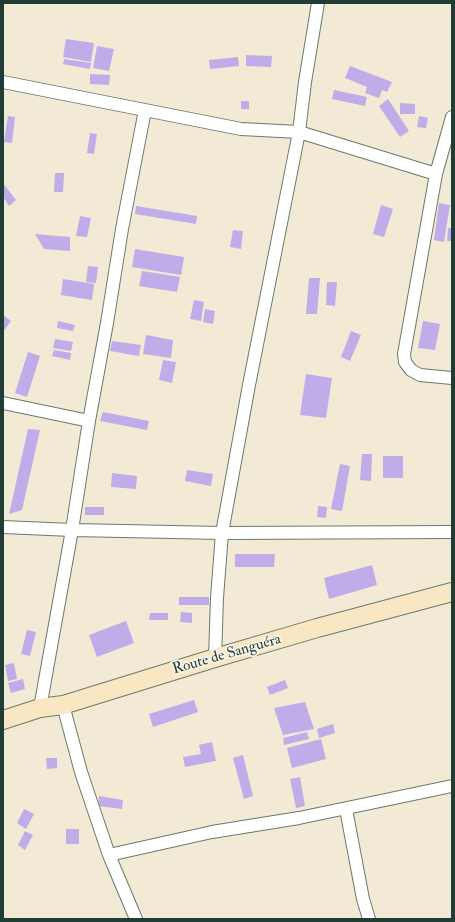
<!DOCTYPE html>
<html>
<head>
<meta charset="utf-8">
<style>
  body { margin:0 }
  #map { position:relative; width:455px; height:922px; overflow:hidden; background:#f3ead5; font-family:"IM FELL Double Pica",serif }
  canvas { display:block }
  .frame { position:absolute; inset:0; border:4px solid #1f3d34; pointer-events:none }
</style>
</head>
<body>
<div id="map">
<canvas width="455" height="922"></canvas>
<div class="frame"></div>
</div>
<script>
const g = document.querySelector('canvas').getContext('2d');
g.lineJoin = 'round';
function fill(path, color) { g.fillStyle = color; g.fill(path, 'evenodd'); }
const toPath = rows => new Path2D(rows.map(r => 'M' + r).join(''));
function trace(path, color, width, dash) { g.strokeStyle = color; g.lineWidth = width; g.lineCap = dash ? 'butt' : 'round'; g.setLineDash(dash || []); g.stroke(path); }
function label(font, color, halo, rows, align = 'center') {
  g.font = font + ' "IM FELL Double Pica",serif'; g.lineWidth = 3.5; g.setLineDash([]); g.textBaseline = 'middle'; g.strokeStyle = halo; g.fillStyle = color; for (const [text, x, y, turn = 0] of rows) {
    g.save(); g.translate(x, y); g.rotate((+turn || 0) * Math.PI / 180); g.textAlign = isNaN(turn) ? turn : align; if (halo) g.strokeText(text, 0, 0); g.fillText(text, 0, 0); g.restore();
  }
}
const building = toPath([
  [66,39,94,43,91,62,63,57],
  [97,46,114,49,109,71,93,68],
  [246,55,272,56,271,67,246,66],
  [238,57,239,66,210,69,209,60],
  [64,59,91,63,90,69,63,64],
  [350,66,392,82,387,92,382,90,379,98,365,93,367,87,345,78],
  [90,74,110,75,109,85,90,84],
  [334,90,367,97,365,106,332,99],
  [388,99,409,131,400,137,379,106],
  [241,101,249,101,249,109,241,109],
  [400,103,415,104,415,114,400,114],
  [8,116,15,117,12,143,4,142],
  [419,116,428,118,426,128,417,127],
  [90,133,97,134,94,154,87,153],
  [55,173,64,173,63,192,54,192],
  [3,183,16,200,9,206,3,197],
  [439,203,450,205,444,242,434,240],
  [381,205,393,209,384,237,373,234],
  [136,206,197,216,196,224,135,214],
  [80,216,91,218,87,237,76,236],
  [448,228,452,228,452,241,447,241],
  [233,230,243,231,241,249,230,247],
  [35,234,70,237,70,251,44,249],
  [135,249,184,257,181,275,132,267],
  [88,266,98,267,96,283,86,282],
  [142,271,180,277,177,292,139,286],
  [309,278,320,278,317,314,306,314],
  [63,279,94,284,92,300,61,295],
  [327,282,337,282,335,306,326,305],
  [194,300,204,302,201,321,190,319],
  [205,309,215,311,213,324,203,322],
  [3,315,11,321,3,332],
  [58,321,75,325,73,331,57,328],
  [423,321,440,324,435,350,418,348],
  [351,331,361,335,350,361,341,357],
  [146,335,173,340,171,358,143,354],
  [55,339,73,342,71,351,53,348],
  [112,341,141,345,139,356,110,351],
  [54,350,71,353,70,360,52,356],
  [28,352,40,356,27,397,15,393],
  [163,360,176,362,172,383,159,380],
  [306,374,332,378,326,418,300,415],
  [103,412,149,421,147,430,100,421],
  [28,429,40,430,22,510,9,514],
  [362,454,372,454,371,481,360,480],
  [383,456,403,456,403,478,383,478],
  [340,464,350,466,342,511,331,509],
  [187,470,213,474,211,486,185,481],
  [112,473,137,476,136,489,111,487],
  [318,506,327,507,326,518,317,517],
  [85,507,104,507,104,515,85,515],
  [235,554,275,554,274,567,235,567],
  [372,565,377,585,329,599,324,578],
  [179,597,209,597,209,605,179,605],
  [181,612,192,613,192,623,180,622],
  [150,613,168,613,168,620,149,620],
  [126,621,134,643,97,657,89,635],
  [27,630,36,632,30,656,21,654],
  [14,663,17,679,8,681,5,665],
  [23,679,25,689,11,693,8,683],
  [285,680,288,688,270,695,267,687],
  [194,700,198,712,153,727,149,714],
  [305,702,314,729,283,735,274,708],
  [333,724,335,733,319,738,317,729],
  [307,732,309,739,284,745,283,738],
  [321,739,326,759,292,768,287,748],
  [212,742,216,761,185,767,183,757,201,754,199,745],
  [243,755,253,796,244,799,233,758],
  [46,758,57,758,57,768,47,769],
  [300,777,305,806,296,808,290,779],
  [99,796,123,800,122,809,98,806],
  [24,809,34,814,26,829,17,823],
  [66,829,79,829,79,844,66,844],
  [25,831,33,835,25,850,18,845]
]);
const street = toPath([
  [3,82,241,129,299,132,436,174],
  [452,117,436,174,404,354,405,362,411,370,420,375,452,378],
  [3,403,89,421],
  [3,527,72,530,222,533,452,532],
  [215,658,217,598,222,533,249,385,299,132,305,82,318,3],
  [63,705,81,772,109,855,136,919],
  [40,708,72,530,89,421,107,323,122,229,145,110],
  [346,809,363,899,369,919],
  [109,855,212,832,299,818,452,786]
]);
const secondary = toPath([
  [3,720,40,708,63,705,215,658,317,628,452,592]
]);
const streetNames = [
  ["Route de Sanguéra",227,655,-16]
];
fill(building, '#bface9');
trace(street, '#697a6c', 14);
trace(secondary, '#697a6c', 20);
trace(street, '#fff', 12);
trace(secondary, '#f9e7c3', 18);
label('15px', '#1f3d34', '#f7f3e8', streetNames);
</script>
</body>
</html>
